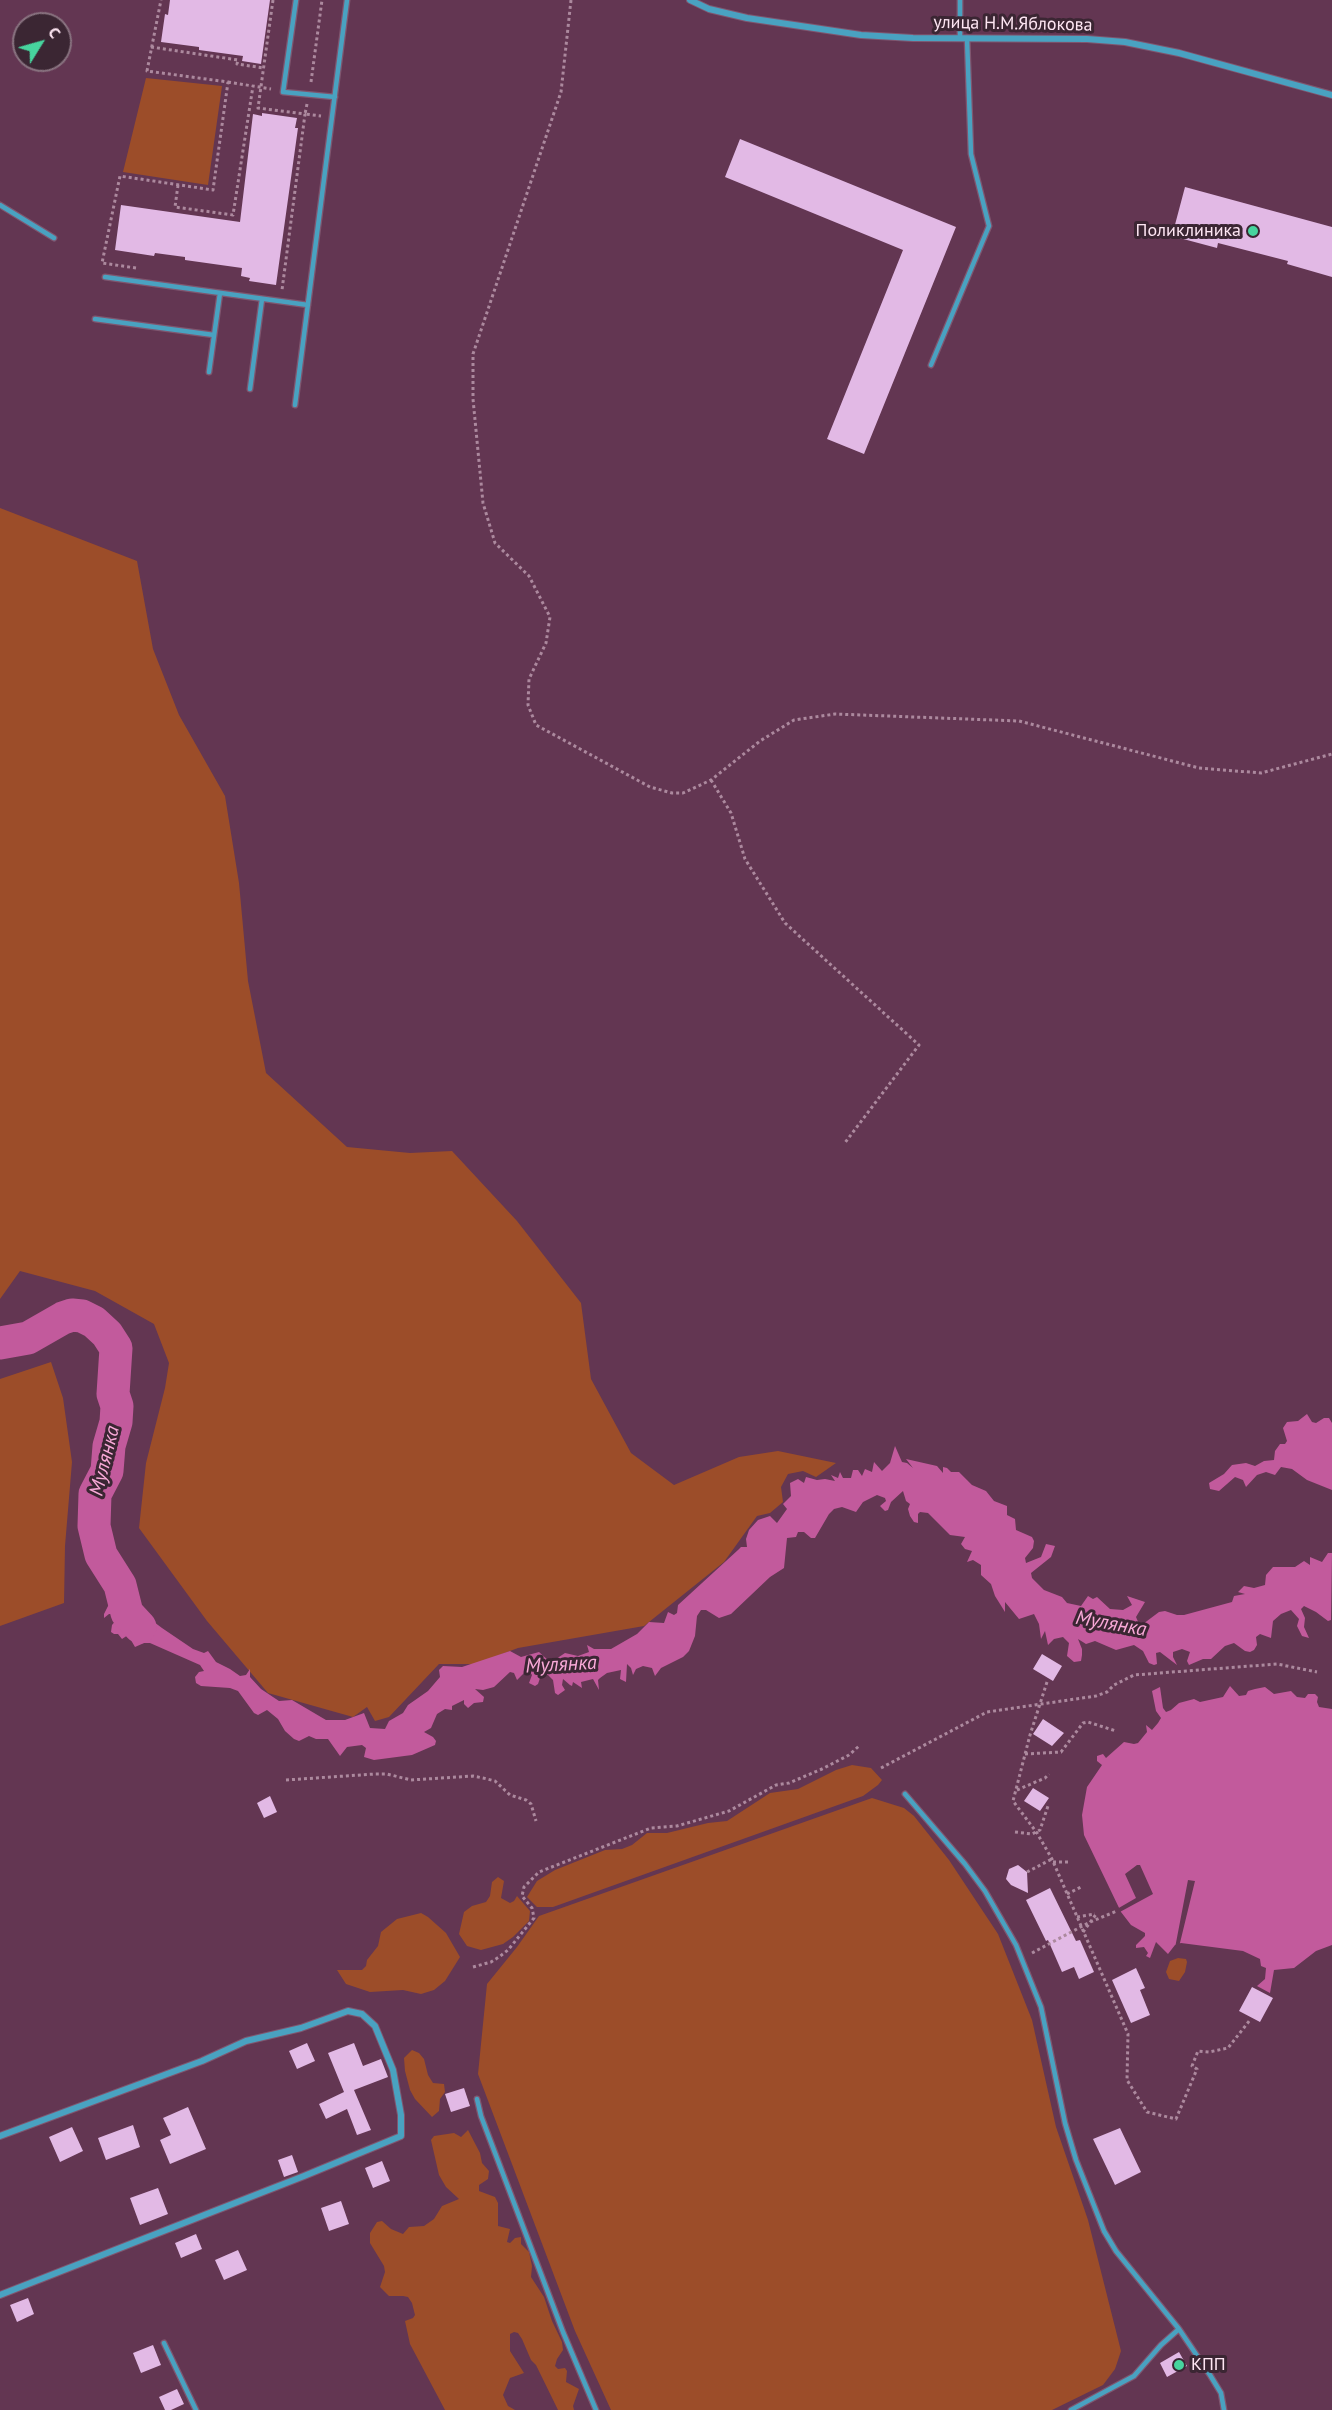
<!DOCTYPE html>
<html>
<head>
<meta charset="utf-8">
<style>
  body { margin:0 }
  #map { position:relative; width:1332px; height:2410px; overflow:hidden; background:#633652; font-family:"PT Sans",sans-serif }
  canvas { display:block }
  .north { position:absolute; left:12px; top:12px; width:60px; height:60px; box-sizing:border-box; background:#3b2633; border:2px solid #897380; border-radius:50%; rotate:53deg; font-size:16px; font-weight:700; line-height:24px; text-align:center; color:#fee6f3 }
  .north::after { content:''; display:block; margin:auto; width:21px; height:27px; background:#47d49e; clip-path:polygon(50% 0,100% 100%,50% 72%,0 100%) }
</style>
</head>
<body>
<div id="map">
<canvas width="1332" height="2410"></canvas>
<div class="north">С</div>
</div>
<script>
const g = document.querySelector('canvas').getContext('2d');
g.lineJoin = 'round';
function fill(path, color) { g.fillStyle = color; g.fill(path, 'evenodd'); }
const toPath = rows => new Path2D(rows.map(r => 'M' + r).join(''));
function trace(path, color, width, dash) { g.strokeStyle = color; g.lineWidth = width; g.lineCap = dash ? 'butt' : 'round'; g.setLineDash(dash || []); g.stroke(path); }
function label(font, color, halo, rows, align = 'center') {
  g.font = font + ' "PT Sans",sans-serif'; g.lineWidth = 6; g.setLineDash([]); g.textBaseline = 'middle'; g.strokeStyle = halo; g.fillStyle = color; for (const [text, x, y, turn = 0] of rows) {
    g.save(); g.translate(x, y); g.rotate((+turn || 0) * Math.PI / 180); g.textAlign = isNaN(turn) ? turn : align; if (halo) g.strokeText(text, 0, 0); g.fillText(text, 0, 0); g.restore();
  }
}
const green = toPath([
  [146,78,222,86,208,185,123,172],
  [0,508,137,561,153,649,179,715,225,796,239,883,248,981,266,1073,347,1147,410,1153,452,1151,517,1221,581,1303,591,1379,631,1453,674,1485,739,1457,778,1451,836,1463,816,1477,803,1471,788,1474,781,1487,783,1502,770,1513,757,1516,724,1562,644,1626,518,1648,475,1664,439,1664,389,1717,375,1721,367,1707,353,1717,268,1693,207,1621,139,1528,146,1463,165,1388,169,1363,154,1324,95,1291,20,1271,0,1299],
  [51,1362,63,1398,72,1462,65,1546,64,1603,0,1626,0,1379],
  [852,1765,871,1768,882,1780,878,1785,863,1796,553,1907,537,1907,527,1897,537,1881,555,1870,605,1850,622,1849,632,1845,647,1833,667,1833,708,1823,727,1821,770,1793,798,1789,836,1770],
  [872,1798,904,1808,914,1816,949,1860,998,1934,1032,2020,1056,2127,1088,2220,1121,2351,1115,2369,1103,2385,1052,2410,611,2410,575,2331,478,2074,487,1984,517,1947,539,1916],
  [498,1877,504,1881,501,1898,510,1903,514,1901,517,1896,530,1911,529,1921,513,1937,503,1944,481,1950,467,1946,459,1934,464,1912,472,1906,486,1902,490,1896,492,1882],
  [421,1913,428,1917,446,1933,460,1957,445,1981,434,1990,421,1994,403,1990,370,1992,346,1984,337,1970,362,1970,366,1966,367,1960,378,1946,381,1932,397,1919],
  [1178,1958,1186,1959,1187,1962,1185,1972,1179,1981,1169,1979,1166,1972,1170,1961],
  [412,2050,419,2053,424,2059,428,2075,433,2083,444,2084,445,2092,440,2099,439,2111,432,2117,415,2099,410,2090,405,2071,404,2058],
  [468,2130,480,2153,482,2163,489,2171,488,2179,479,2185,479,2191,495,2197,498,2203,498,2226,510,2229,507,2242,510,2243,515,2238,521,2237,521,2244,529,2252,532,2266,531,2277,544,2297,552,2321,562,2342,563,2350,557,2359,555,2366,558,2369,565,2368,567,2371,566,2382,579,2389,573,2406,574,2410,558,2410,536,2365,531,2360,522,2339,518,2333,514,2332,510,2334,510,2351,524,2373,510,2378,503,2395,508,2406,515,2410,445,2410,410,2344,405,2321,413,2318,415,2315,412,2303,408,2297,403,2296,389,2296,380,2287,385,2272,384,2266,370,2243,370,2233,377,2222,382,2221,391,2229,403,2234,409,2227,424,2226,434,2219,442,2206,459,2199,446,2187,439,2175,431,2140,434,2136,454,2133,461,2137]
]);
const water = toPath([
  [1307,1414,1312,1422,1316,1423,1324,1418,1329,1418,1332,1423,1332,1490,1307,1480,1292,1469,1281,1467,1275,1475,1266,1472,1257,1475,1246,1487,1243,1480,1235,1477,1219,1491,1210,1489,1209,1483,1224,1474,1232,1465,1246,1463,1255,1466,1264,1461,1274,1460,1275,1451,1280,1444,1285,1444,1287,1441,1283,1428,1287,1422,1298,1421],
  [895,1446,902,1462,907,1463,913,1468,906,1459,937,1466,943,1473,943,1467,947,1468,951,1472,959,1472,972,1485,986,1491,994,1501,1007,1506,1007,1515,1015,1519,1016,1530,1032,1537,1034,1541,1033,1548,1025,1558,1026,1563,1041,1557,1046,1544,1055,1546,1051,1557,1031,1573,1032,1578,1044,1590,1062,1597,1067,1603,1081,1606,1088,1596,1093,1599,1097,1597,1110,1609,1123,1610,1132,1605,1127,1596,1145,1602,1136,1617,1139,1624,1143,1624,1159,1612,1165,1611,1177,1615,1184,1615,1232,1602,1234,1596,1245,1594,1238,1592,1244,1586,1254,1588,1265,1585,1266,1575,1273,1567,1295,1567,1304,1561,1310,1565,1310,1557,1322,1562,1328,1553,1332,1553,1331,1620,1328,1621,1316,1612,1304,1606,1301,1609,1305,1618,1304,1627,1309,1638,1302,1636,1297,1626,1299,1619,1291,1610,1281,1614,1273,1621,1271,1638,1260,1634,1256,1637,1257,1645,1254,1650,1250,1652,1245,1651,1234,1643,1225,1646,1211,1659,1203,1659,1189,1665,1187,1661,1190,1652,1182,1649,1173,1652,1173,1657,1177,1665,1160,1652,1156,1653,1157,1664,1154,1665,1149,1663,1143,1651,1134,1645,1116,1650,1095,1641,1086,1644,1078,1639,1082,1649,1082,1655,1081,1661,1074,1662,1067,1656,1069,1643,1063,1637,1054,1639,1048,1645,1045,1631,1041,1639,1039,1624,1034,1614,1019,1619,1005,1602,1005,1612,995,1596,991,1584,981,1575,981,1565,973,1560,967,1562,972,1551,965,1549,961,1544,965,1537,950,1535,928,1513,920,1512,918,1514,918,1523,914,1522,910,1516,908,1509,910,1504,906,1501,903,1491,891,1502,888,1510,885,1511,880,1506,886,1501,885,1498,877,1495,863,1502,856,1512,842,1507,834,1509,829,1514,815,1538,811,1538,804,1532,798,1532,796,1537,787,1538,784,1568,770,1577,731,1614,719,1618,706,1610,701,1610,697,1616,695,1636,689,1651,683,1657,661,1668,655,1676,652,1668,643,1666,636,1669,633,1675,631,1668,627,1664,626,1682,620,1679,621,1670,607,1673,600,1678,598,1680,599,1690,593,1679,581,1682,582,1688,573,1682,572,1686,570,1685,563,1679,562,1685,565,1690,558,1695,555,1693,553,1680,548,1675,541,1675,538,1684,535,1686,529,1683,532,1675,530,1672,524,1673,517,1680,514,1673,510,1672,494,1687,483,1690,475,1689,484,1697,483,1702,474,1703,468,1708,464,1704,464,1700,452,1706,452,1710,445,1709,437,1714,431,1728,424,1732,433,1737,436,1741,435,1745,412,1755,374,1760,364,1757,366,1748,362,1745,347,1747,340,1756,328,1739,316,1739,309,1736,299,1741,294,1739,285,1731,278,1719,267,1710,258,1715,254,1713,238,1691,230,1688,201,1686,196,1683,195,1677,199,1672,204,1671,200,1665,150,1643,144,1643,135,1647,128,1635,122,1639,118,1634,114,1634,111,1632,112,1625,117,1619,117,1614,109,1614,104,1618,104,1614,111,1600,111,1591,127,1587,146,1616,162,1628,193,1649,204,1653,208,1651,216,1662,230,1669,240,1676,246,1675,250,1669,250,1677,261,1689,279,1701,292,1700,326,1720,345,1720,364,1713,370,1728,385,1729,389,1721,403,1713,408,1705,428,1691,440,1677,439,1670,443,1666,462,1667,510,1651,521,1657,539,1652,549,1661,553,1661,565,1653,578,1656,589,1652,587,1645,594,1649,611,1649,637,1634,649,1622,664,1623,668,1612,674,1615,677,1613,678,1605,738,1550,741,1547,747,1547,746,1539,749,1530,758,1520,770,1516,777,1523,787,1509,783,1504,791,1496,790,1483,798,1479,804,1483,806,1477,817,1480,825,1479,835,1481,831,1475,838,1478,840,1472,843,1478,851,1478,853,1470,858,1470,862,1476,865,1469,872,1472,874,1462,882,1471,890,1463],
  [1230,1686,1239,1696,1246,1695,1248,1691,1255,1689,1265,1687,1274,1694,1291,1691,1297,1697,1305,1698,1308,1694,1315,1694,1318,1697,1317,1702,1319,1707,1332,1709,1332,1945,1316,1951,1294,1968,1274,1970,1270,1993,1257,1986,1265,1979,1266,1968,1261,1966,1260,1959,1243,1951,1181,1943,1175,1945,1168,1954,1156,1942,1150,1958,1146,1956,1148,1953,1144,1947,1136,1948,1136,1945,1145,1936,1145,1933,1131,1925,1121,1912,1084,1835,1082,1815,1087,1787,1102,1765,1097,1761,1097,1756,1103,1754,1106,1758,1124,1742,1134,1744,1138,1743,1147,1732,1146,1725,1152,1730,1158,1723,1161,1718,1156,1711,1152,1691,1160,1687,1163,1708,1166,1712,1171,1710,1179,1703,1194,1699,1200,1702,1223,1697]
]);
const pier = toPath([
  [1137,1865,1140,1865,1153,1894,1118,1913,1117,1909,1136,1898,1125,1874],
  [1188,1880,1195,1881,1179,1947,1175,1948]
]);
const river = toPath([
  [0,1343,28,1338,63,1318,72,1315,82,1316,94,1322,107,1334,116,1348,113,1394,117,1406,116,1422,109,1446,107,1471,95,1494,94,1526,101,1555,120,1585,127,1613,140,1627]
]);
const building = toPath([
  [170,0,270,0,261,64,242,61,243,56,199,50,199,47,161,42,165,14,168,15],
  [262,113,297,118,295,128,298,128,276,285,249,281,250,278,241,276,242,268,185,260,185,257,155,253,154,256,115,250,121,205,240,222,253,114,262,116],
  [740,139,956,227,864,454,827,439,903,250,725,177],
  [1185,187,1332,227,1332,277,1287,264,1288,261,1218,243,1217,248,1172,236],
  [1042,1654,1062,1666,1053,1681,1033,1669],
  [1043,1719,1064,1733,1052,1746,1033,1734],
  [1033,1788,1049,1798,1040,1811,1024,1801],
  [270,1796,277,1812,264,1818,257,1803],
  [1018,1865,1027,1872,1028,1893,1011,1885,1006,1879,1009,1869],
  [1050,1888,1076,1941,1080,1940,1094,1972,1079,1979,1074,1967,1062,1972,1048,1940,1046,1941,1026,1900],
  [1136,1968,1145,1988,1140,1990,1150,2015,1131,2023,1112,1980],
  [1252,1987,1273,1998,1260,2022,1239,2011],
  [307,2043,315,2061,297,2069,289,2051],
  [354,2043,363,2066,381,2059,388,2077,354,2090,371,2130,357,2135,347,2109,326,2119,319,2104,344,2092,328,2053],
  [464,2088,470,2106,451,2112,445,2094],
  [188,2107,206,2149,170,2164,160,2140,171,2135,163,2118],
  [133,2125,140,2147,106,2160,98,2138],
  [72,2127,83,2151,60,2162,49,2137],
  [1120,2128,1141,2172,1115,2185,1093,2139],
  [292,2155,298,2172,284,2177,278,2160],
  [382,2161,390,2181,373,2188,365,2168],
  [158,2188,168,2214,140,2225,130,2198],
  [341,2201,349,2224,329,2231,321,2208],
  [196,2234,202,2249,181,2258,175,2243],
  [238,2250,247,2270,224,2280,215,2260],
  [28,2298,34,2314,17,2322,10,2305],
  [153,2345,161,2365,141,2373,133,2353],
  [1179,2352,1187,2366,1167,2377,1160,2363],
  [177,2389,184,2404,171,2410,165,2410,159,2397]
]);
const path = toPath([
  [273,0,258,108,305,114,282,290],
  [571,0,561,92,473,354,473,399,483,503,495,543,529,576,550,617,546,643,529,679,528,705,536,725,650,787,672,793,683,793,711,780,760,741,794,720,835,714,1019,721,1199,768,1261,773,1332,754],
  [151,47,238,60,237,64,264,68],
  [228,82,271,89],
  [311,82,322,0],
  [307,104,305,114,321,116],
  [178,185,175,207,233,215,253,86],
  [136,268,102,263,120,176,213,190,228,82,147,71,161,0],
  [711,780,731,813,745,859,785,923,919,1045,844,1144],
  [1047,1682,1030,1735,1013,1801,1037,1833,1052,1859,1128,2034,1127,2080,1147,2112,1176,2119,1197,2069,1192,2066,1198,2051,1209,2052,1228,2048,1250,2020],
  [1025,1754,1061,1752,1083,1723,1088,1722,1116,1731],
  [881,1768,987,1712,1096,1696,1107,1692,1114,1685,1134,1675,1277,1664,1317,1672],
  [286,1780,375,1774,387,1774,411,1780,473,1776,483,1778,495,1781,510,1795,526,1800,531,1804,536,1821],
  [1017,1790,1045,1778,1049,1774],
  [1015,1832,1032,1834,1040,1830,1048,1806],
  [1053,1862,1070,1862],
  [1027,1872,1052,1859],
  [1067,1894,1083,1886],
  [1077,1917,1095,1914],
  [1083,1932,1097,1913],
  [1032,1953,1090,1922,1117,1911],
  [473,1967,491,1962,499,1957,508,1950,534,1918,532,1908,522,1896,524,1887,539,1872,651,1828,677,1826,729,1811,776,1785,789,1783,822,1769,849,1755,859,1746]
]);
const service = toPath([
  [296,0,283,92,335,97],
  [960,38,960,0],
  [0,205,54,238],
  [105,277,308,305],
  [95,319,214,335],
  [931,365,989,226,971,154,967,38],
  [209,372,220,293],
  [250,389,262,299],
  [295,405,347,0],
  [905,1794,965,1864,985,1891,1016,1945,1041,2007,1065,2123,1076,2160,1104,2231,1116,2251,1179,2329,1210,2375,1221,2393,1224,2410],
  [477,2099,481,2116,563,2332,596,2410],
  [164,2343,196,2410],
  [1071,2410,1134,2376,1161,2345,1179,2329]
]);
const minor = toPath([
  [690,0,709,9,747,18,861,35,913,38,1087,39,1125,42,1179,53,1332,95],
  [0,2136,202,2061,246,2041,301,2028,348,2011,362,2014,375,2026,393,2070,401,2115,401,2136,304,2176,0,2295]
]);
const markers = [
  [1253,231,6,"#47d49e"],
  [1179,2365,6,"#47d49e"]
];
const streetNames = [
  ["улица Н.М.Яблокова",1013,24,1]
];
const poiNames = [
  ["Поликлиника",1241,231],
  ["КПП",1191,2365,"left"]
];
const waterNames = [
  ["Мулянка",105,1461,-76],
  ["Мулянка",1111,1624,10],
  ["Мулянка",561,1665,-3]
];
fill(green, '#9c4d29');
fill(water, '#c25a9c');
fill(pier, '#633652');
trace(river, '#c25a9c', 33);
fill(building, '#e2b9e5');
trace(service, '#7f566f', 7);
trace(minor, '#7f566f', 8);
trace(path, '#ac899e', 3, [3, 3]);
trace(service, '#49a2c1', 4.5);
trace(minor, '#49a2c1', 6);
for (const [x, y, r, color] of markers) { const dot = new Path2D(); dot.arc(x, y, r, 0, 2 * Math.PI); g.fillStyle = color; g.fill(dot); trace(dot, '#3b2633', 2); }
label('18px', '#fee6f3', '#3b2633', streetNames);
label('18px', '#fee6f3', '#3b2633', poiNames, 'right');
label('italic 20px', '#faaad9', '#3b2633', waterNames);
</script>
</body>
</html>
